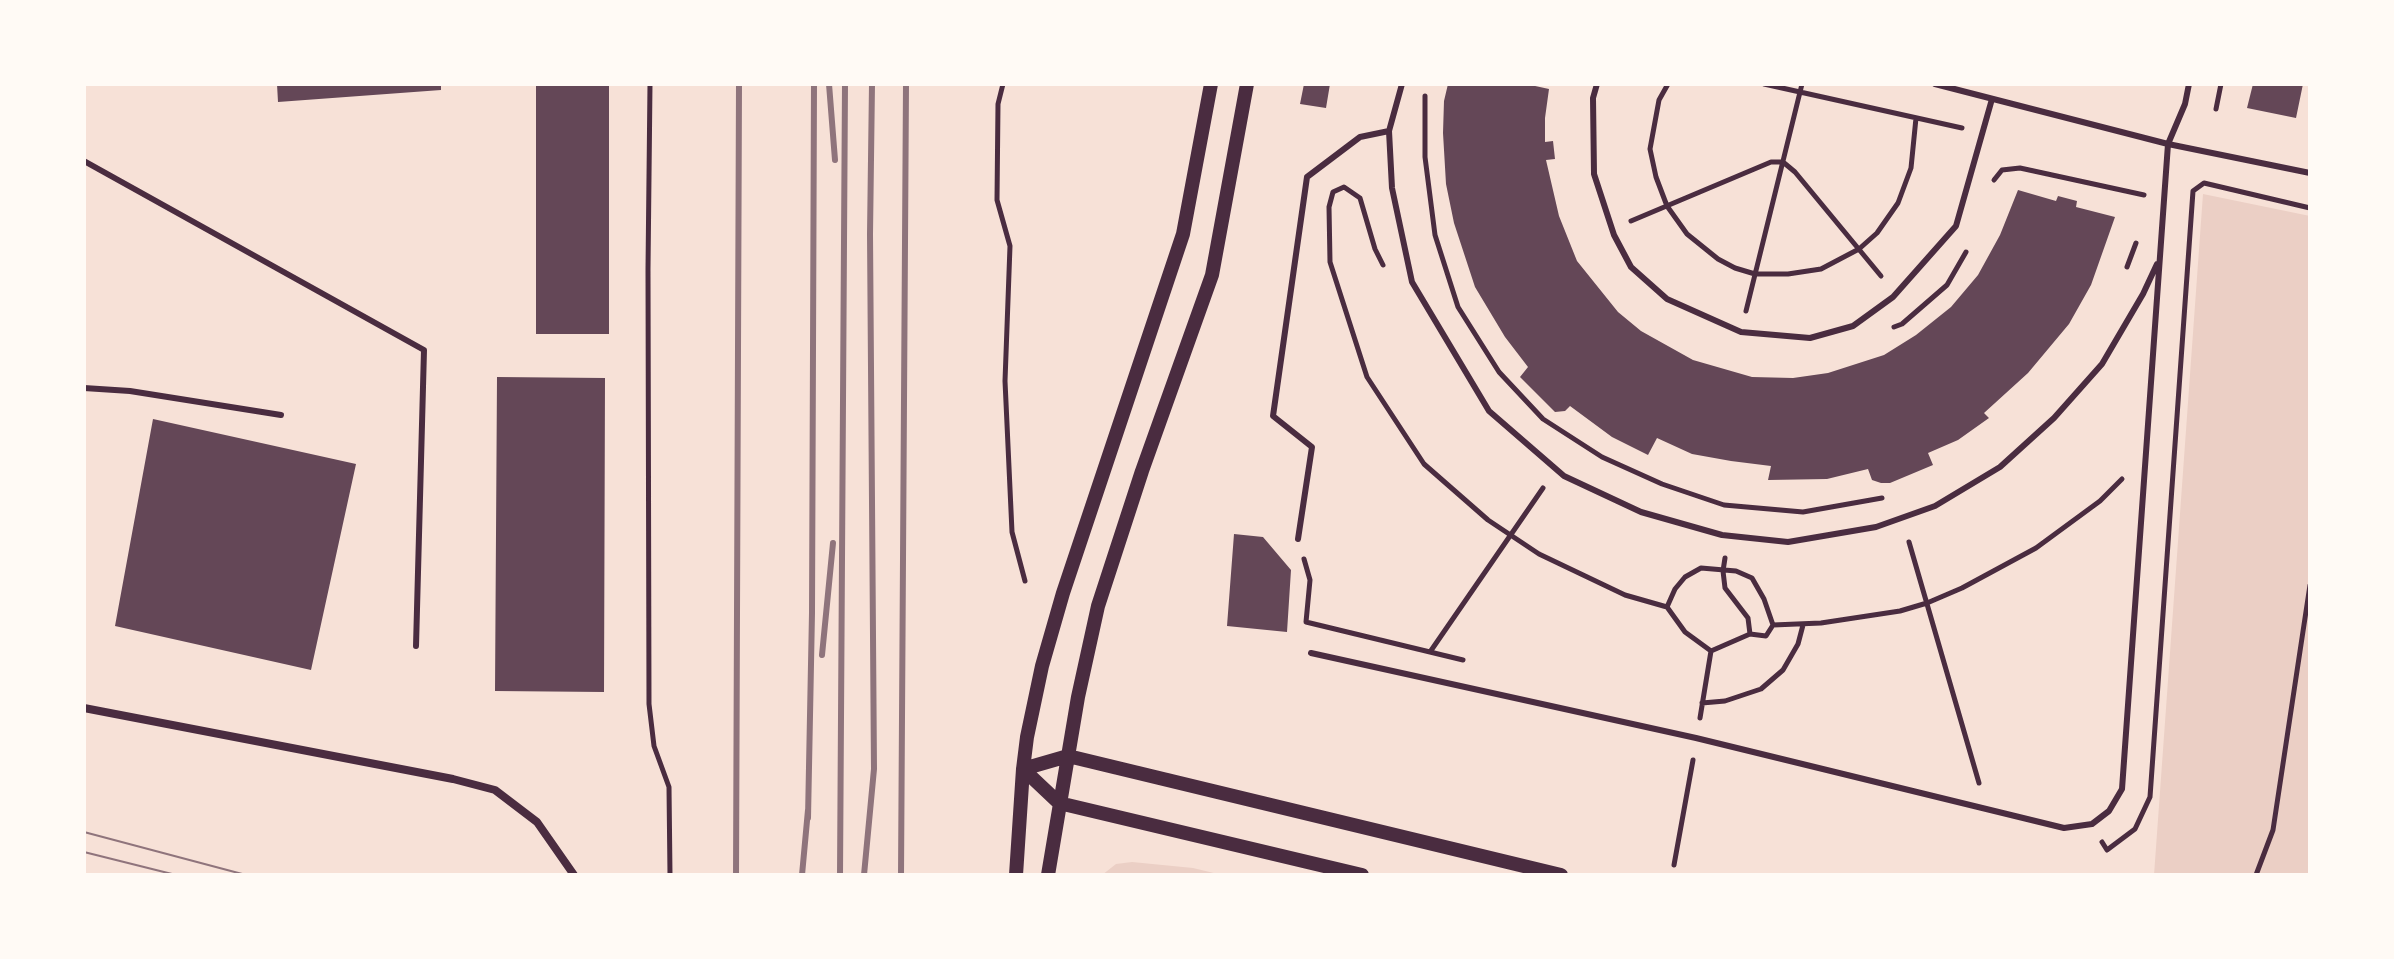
<!DOCTYPE html>
<html>
<head>
<meta charset="utf-8">
<style>
  body { margin:0 }
  #map { position:relative; width:2394px; height:959px; overflow:hidden; background:#f7e1d7; font-family:"Work Sans",sans-serif }
  canvas { display:block }
  .frame { position:absolute; inset:0; border:86px solid #fffaf5; pointer-events:none }
</style>
</head>
<body>
<div id="map">
<canvas width="2394" height="959"></canvas>
<div class="frame"></div>
</div>
<script>
const g = document.querySelector('canvas').getContext('2d');
g.lineJoin = 'round';
function fill(path, color) { g.fillStyle = color; g.fill(path, 'evenodd'); }
const toPath = rows => new Path2D(rows.map(r => 'M' + r).join(''));
function trace(path, color, width, dash) { g.strokeStyle = color; g.lineWidth = width; g.lineCap = dash ? 'butt' : 'round'; g.setLineDash(dash || []); g.stroke(path); }
const green = toPath([
  [2203,194,2310,216,2310,875,2154,875],
  [1132,862,1193,868,1222,875,1102,875,1116,864]
]);
const building = toPath([
  [277,84,441,84,441,90,278,102],
  [536,84,609,84,609,334,536,334],
  [1304,84,1330,84,1326,108,1300,104],
  [1448,84,1526,84,1549,89,1545,118,1545,142,1553,141,1555,159,1546,160,1559,216,1577,261,1618,312,1641,331,1693,360,1752,377,1793,378,1828,373,1884,355,1916,335,1951,307,1978,275,2000,235,2018,190,2056,201,2058,196,2077,201,2076,207,2115,217,2091,285,2069,324,2028,373,1984,413,1989,418,1958,440,1928,453,1933,465,1890,483,1881,483,1872,480,1868,469,1827,479,1768,480,1771,466,1731,461,1692,454,1657,438,1648,455,1612,437,1570,406,1565,411,1555,412,1520,377,1528,367,1505,337,1475,287,1454,223,1446,184,1443,133,1444,101],
  [2253,84,2303,84,2296,118,2247,108],
  [497,377,605,378,604,692,495,691],
  [153,419,356,464,311,670,115,626],
  [1234,534,1263,537,1291,570,1287,632,1227,626]
]);
const path = toPath([
  [650,84,648,269,649,704,654,746,669,787,670,875],
  [1003,84,998,104,997,200,1010,246,1005,381,1012,532,1025,581],
  [1668,84,1659,100,1650,149,1656,177,1667,206,1687,234,1718,259,1735,268,1755,274,1788,274,1821,269,1859,249,1877,233,1898,203,1911,168,1916,118],
  [1764,84,1962,128],
  [1425,96,1425,157,1435,235,1458,307,1499,372,1543,419,1602,457,1662,484,1724,505,1803,512,1882,498],
  [2216,109,2221,84],
  [1994,180,2002,170,2020,168,2144,195],
  [1631,221,1771,162,1783,162,1795,172,1881,276],
  [1383,265,1375,249,1360,198,1344,187,1333,192,1329,207,1330,262,1367,377,1424,464,1488,520,1539,554,1625,595,1667,607,1685,632,1711,651],
  [2127,267,2136,243],
  [1746,311,1802,84],
  [1894,327,1902,324,1947,285,1966,252],
  [1909,542,1979,783],
  [1304,559,1310,580,1306,622,1463,660],
  [1667,607,1675,589,1685,577,1701,568,1736,571,1752,578,1764,599,1773,625],
  [1750,634,1766,636,1773,625,1821,623,1900,611,1927,603,1962,588,2036,548,2100,501,2122,479],
  [1430,652,1543,488],
  [1702,703,1725,701,1761,689,1783,670,1798,644,1803,625],
  [1700,718,1711,651,1750,634,1748,618,1725,588,1723,571,1725,558],
  [2102,842,2107,850,2135,829,2150,797,2193,191,2204,183,2310,208],
  [1674,865,1693,760],
  [2256,875,2273,830,2310,585]
]);
const service = toPath([
  [1597,84,1593,98,1594,174,1614,235,1631,267,1667,299,1741,332,1810,338,1853,326,1893,297,1956,226,1992,99],
  [1935,84,2168,144,2310,173],
  [1389,131,1392,188,1412,282,1489,411,1564,476,1641,512,1722,535,1788,542,1876,527,1935,506,2000,467,2054,418,2102,364,2143,294,2157,264],
  [84,161,424,350,416,646],
  [84,388,130,391,281,415],
  [1298,539,1312,447,1273,416,1307,177,1360,137,1389,131,1402,84],
  [1311,653,1696,738,2064,828,2092,824,2109,811,2122,789,2168,144,2185,104,2189,84]
]);
const minor = toPath([
  [84,708,453,779,495,790,537,822,574,875]
]);
const tertiary = toPath([
  [1023,769,1068,756,1561,875],
  [1023,769,1059,803,1362,875],
  [1016,875,1023,769,1027,737,1042,666,1063,593,1183,234,1211,84],
  [1048,875,1078,697,1098,606,1142,471,1212,275,1247,84]
]);
const tram = toPath([
  [84,832,246,875],
  [84,852,176,875]
]);
const rail = toPath([
  [829,84,835,160],
  [822,655,833,543],
  [808,818,812,613,814,84],
  [736,875,739,84],
  [802,875,808,810],
  [840,875,845,84],
  [864,875,874,769,870,234,872,84],
  [901,875,906,84]
]);
fill(green, '#ebcfc5');
fill(building, '#644757');
trace(path, '#4a2c40', 5);
trace(service, '#4a2c40', 6);
trace(minor, '#4a2c40', 8);
trace(tertiary, '#4a2c40', 14);
trace(tram, '#8f747c', 2);
trace(rail, '#8f747c', 6);
</script>
</body>
</html>
